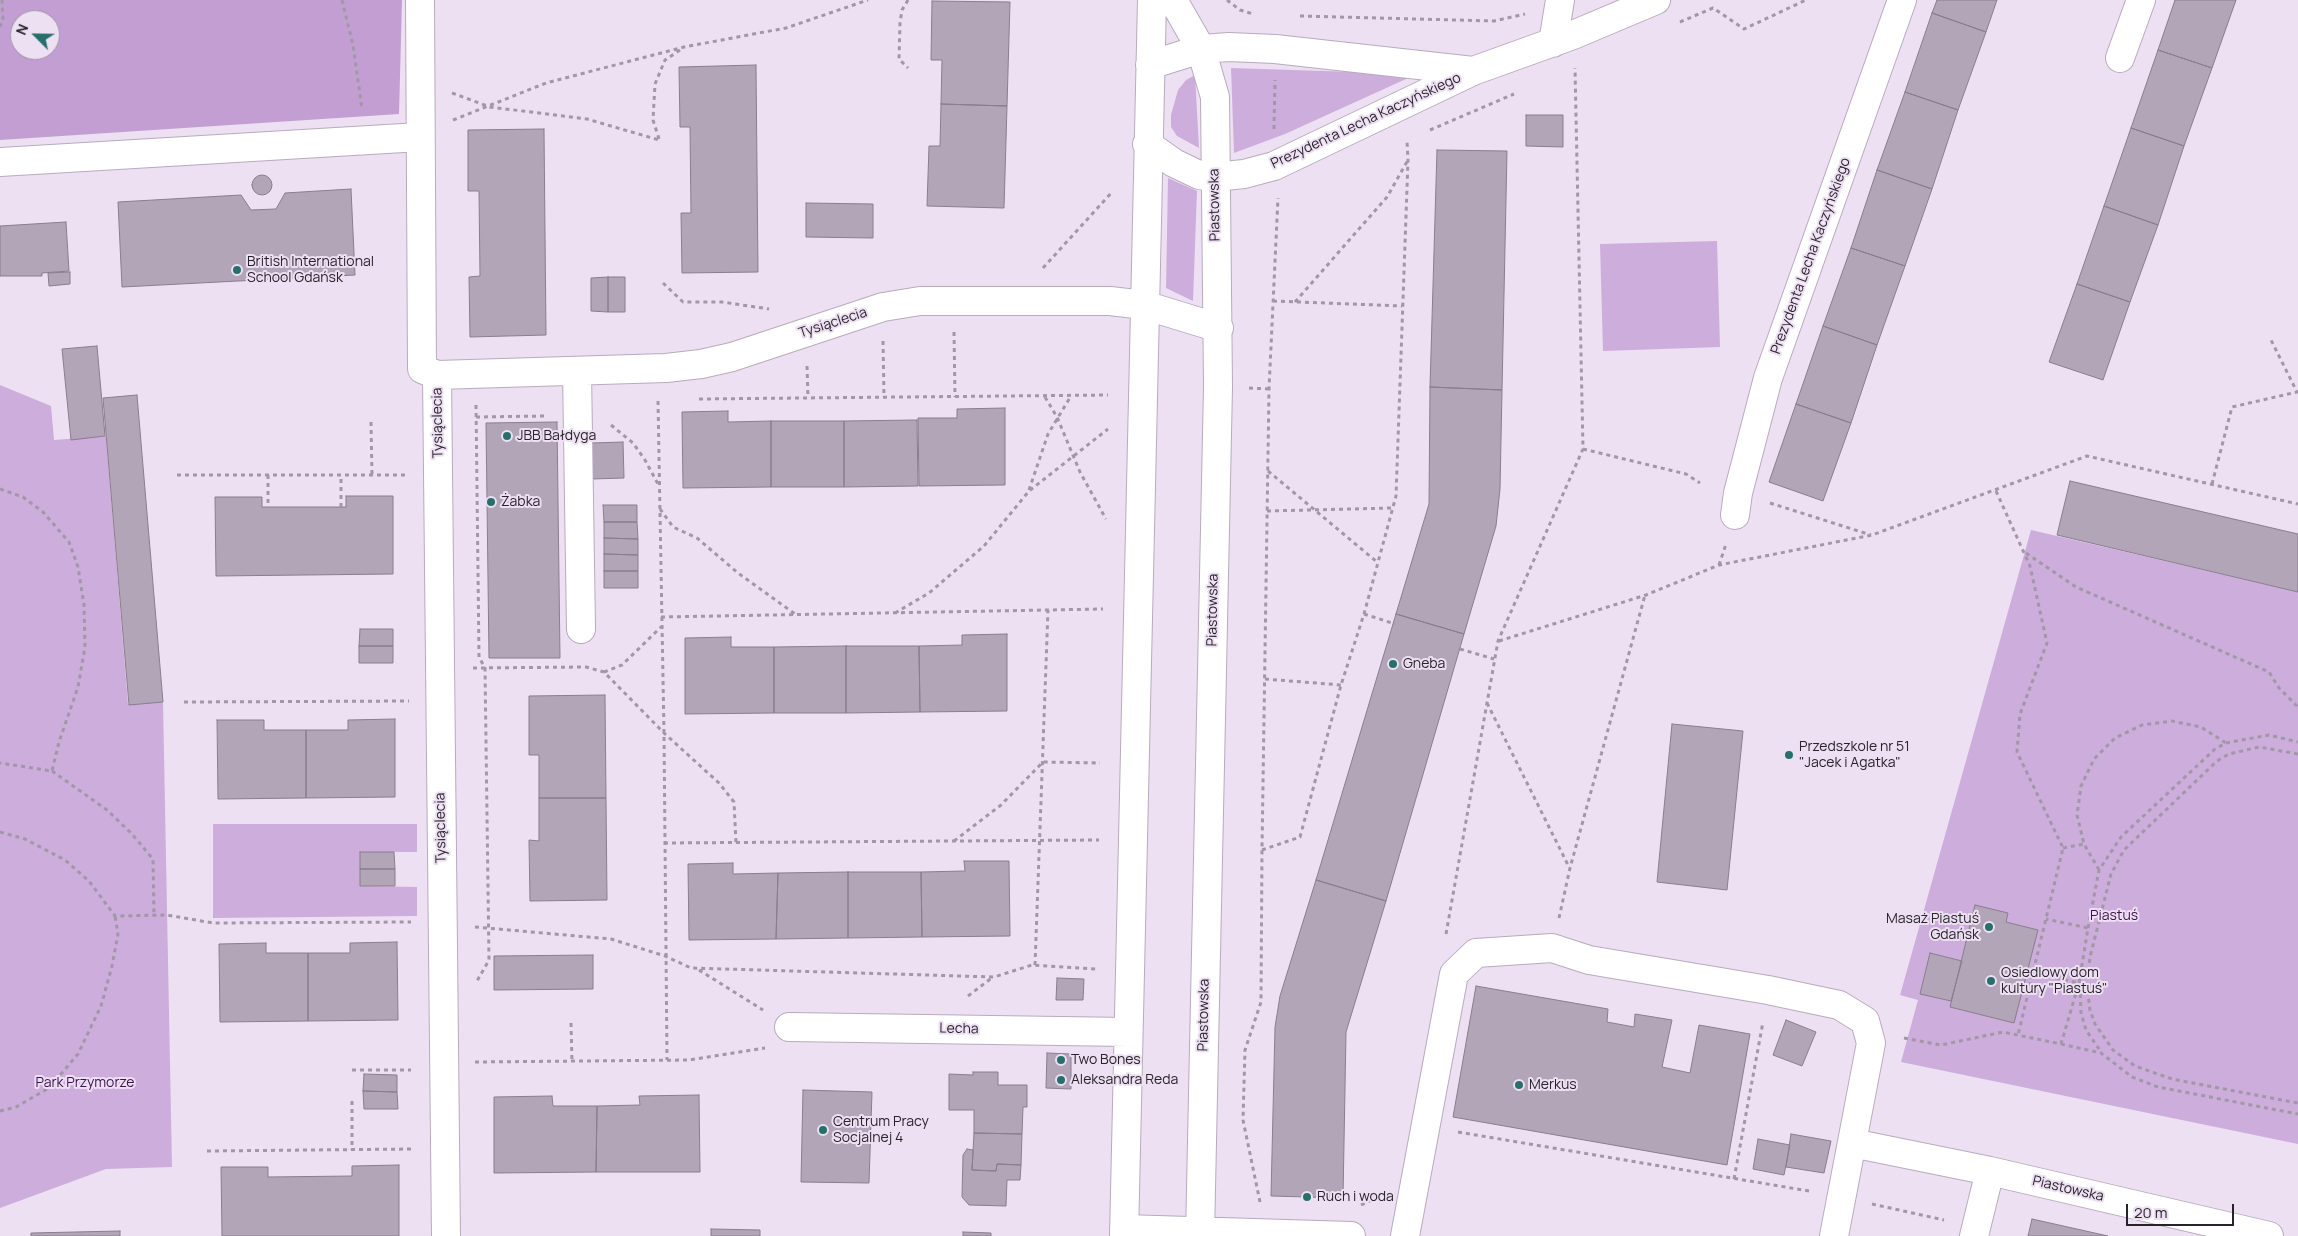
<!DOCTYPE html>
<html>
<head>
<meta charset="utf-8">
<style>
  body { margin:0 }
  #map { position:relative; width:2298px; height:1236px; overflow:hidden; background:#ede0f3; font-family:Manrope,sans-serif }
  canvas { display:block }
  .north { position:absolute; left:10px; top:10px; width:50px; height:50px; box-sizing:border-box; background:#ede0f3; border:1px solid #9e94a3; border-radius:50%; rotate:293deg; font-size:14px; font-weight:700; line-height:20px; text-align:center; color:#28232a }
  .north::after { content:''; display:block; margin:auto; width:18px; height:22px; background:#26706c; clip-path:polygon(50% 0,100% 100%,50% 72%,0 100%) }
  .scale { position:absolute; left:2126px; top:1204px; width:108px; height:22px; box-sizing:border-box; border:2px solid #28232a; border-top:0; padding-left:6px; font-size:15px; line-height:18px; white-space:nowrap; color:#28232a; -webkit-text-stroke:4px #ede0f3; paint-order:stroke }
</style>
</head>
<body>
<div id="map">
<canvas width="2298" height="1236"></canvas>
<div class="north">N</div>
<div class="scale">20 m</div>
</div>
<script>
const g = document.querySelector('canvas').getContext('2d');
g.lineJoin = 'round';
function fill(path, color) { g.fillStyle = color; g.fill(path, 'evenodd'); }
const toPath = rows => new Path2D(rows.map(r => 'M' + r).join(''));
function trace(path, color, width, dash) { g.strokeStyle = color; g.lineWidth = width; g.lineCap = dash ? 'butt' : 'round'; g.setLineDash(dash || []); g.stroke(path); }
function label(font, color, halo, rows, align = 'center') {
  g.font = font + ' Manrope,sans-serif'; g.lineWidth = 4; g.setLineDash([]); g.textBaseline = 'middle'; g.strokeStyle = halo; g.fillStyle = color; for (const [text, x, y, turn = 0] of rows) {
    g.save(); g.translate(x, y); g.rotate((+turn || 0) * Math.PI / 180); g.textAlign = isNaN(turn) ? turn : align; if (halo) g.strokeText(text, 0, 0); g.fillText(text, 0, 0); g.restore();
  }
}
const green = toPath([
  [1231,68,1417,74,1285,134,1234,153],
  [1195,75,1199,148,1177,136,1171,127,1171,115,1178,90,1186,80],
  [1168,178,1197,191,1193,301,1166,288],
  [1717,241,1720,347,1603,351,1600,244],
  [0,385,51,406,54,440,106,436,128,704,163,702,172,1167,106,1169,0,1208],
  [2031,530,2298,592,2298,1144,1901,1062,1918,1000,1900,995],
  [213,824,417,824,417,852,360,852,360,886,417,887,417,916,213,918]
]);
const forest = toPath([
  [0,0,402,0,399,114,0,140],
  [20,20,50,20,50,50,20,50]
]);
const building = toPath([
  [1937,0,1997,0,1986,32,1932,13,1937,0],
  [2175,0,2236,0,2212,68,2158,50,2175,0],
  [932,1,1010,2,1007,106,941,104,942,60,931,60,932,1],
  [1932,13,1986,32,1958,110,1905,92,1932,13],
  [2158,50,2212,68,2184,146,2131,128,2158,50],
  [756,65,758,272,682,273,681,213,691,213,690,127,680,127,679,67,756,65],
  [1905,92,1958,110,1932,189,1877,170,1905,92],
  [941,104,1007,106,1004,208,927,206,929,146,940,146,941,104],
  [1526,115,1563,115,1563,147,1526,146,1526,115],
  [2131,128,2184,146,2158,225,2104,206,2131,128],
  [544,129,546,335,470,337,469,277,480,276,479,191,468,191,468,130,544,129],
  [1437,150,1507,151,1502,390,1430,387,1437,150],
  [1877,170,1932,189,1905,266,1851,248,1877,170],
  '252 185a10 10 0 1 1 20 0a10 10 0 1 1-20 0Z',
  [351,189,355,275,122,287,118,202,241,195,251,210,276,209,285,193,351,189],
  [806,203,873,204,873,238,806,237,806,203],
  [2104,206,2158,225,2130,302,2077,284,2104,206],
  [66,222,69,271,42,273,42,276,0,276,0,226,66,222],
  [1851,248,1905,266,1877,345,1823,326,1851,248],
  [70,272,70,284,49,286,48,273,70,272],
  [608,277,608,312,591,311,591,278,608,277],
  [608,277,625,277,625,312,608,312,608,277],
  [2077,284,2130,302,2103,380,2049,362,2077,284],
  [1823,326,1877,345,1851,423,1796,404,1823,326],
  [97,346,105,436,71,440,62,349,97,346],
  [1430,387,1502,390,1500,489,1496,526,1464,634,1396,614,1429,504,1430,387],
  [137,395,163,702,129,705,103,398,137,395],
  [1796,404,1851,423,1823,501,1769,482,1796,404],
  [1005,408,1005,485,919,486,918,418,957,418,957,409,1005,408],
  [728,411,728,422,771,421,771,487,683,488,682,412,728,411],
  [917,420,918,486,844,487,844,421,917,420],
  [771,421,844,421,844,487,771,487,771,421],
  [557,422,560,658,489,658,486,423,557,422],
  [623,442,624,478,592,479,592,443,623,442],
  [2070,481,2298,534,2298,592,2057,535,2070,481],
  [346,496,393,496,393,574,216,576,215,497,262,497,262,507,346,507,346,496],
  [603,505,637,505,637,522,604,522,603,505],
  [604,522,637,522,638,539,604,538,604,522],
  [604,538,638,539,638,555,604,554,604,538],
  [604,554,638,555,638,571,604,571,604,554],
  [604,571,638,571,638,588,604,588,604,571],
  [1396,614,1464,634,1386,901,1316,880,1396,614],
  [360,629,393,629,393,646,359,646,360,629],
  [1007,634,1007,711,920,712,919,646,962,645,962,635,1007,634],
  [731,637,731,647,774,647,774,713,685,714,685,638,731,637],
  [359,646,393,646,393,663,359,663,359,646],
  [846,646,919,646,920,712,846,713,846,646],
  [846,646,846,713,774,713,774,647,846,646],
  [605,695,606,798,539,798,539,755,529,755,529,696,605,695],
  [395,719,395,797,306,798,306,730,348,730,348,720,395,719],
  [217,720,264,720,264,730,306,730,306,798,218,799,217,720],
  [1672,724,1743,731,1727,890,1657,882,1672,724],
  [539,798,606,798,607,900,530,901,529,840,539,841,539,798],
  [360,852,394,852,395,869,360,869,360,852],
  [964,861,1009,861,1010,936,922,937,921,872,965,871,964,861],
  [733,863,733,874,778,873,776,939,689,940,688,864,733,863],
  [360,869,395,869,395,886,360,886,360,869],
  [848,872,921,872,922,937,848,938,848,872],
  [848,872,848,938,776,939,778,873,848,872],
  [1316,880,1386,901,1346,1032,1343,1198,1271,1196,1275,1027,1280,996,1316,880],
  [1975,905,2008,913,2006,922,2038,930,2014,1023,1950,1007,1975,905],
  [397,942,398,1020,308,1021,308,953,350,953,350,943,397,942],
  [266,943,266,953,308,953,308,1021,220,1022,219,944,266,943],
  [1930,953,1962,961,1951,1001,1920,994,1930,953],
  [593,955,593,989,494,990,494,956,593,955],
  [1057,978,1084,979,1083,1000,1056,1000,1057,978],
  [1476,986,1608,1009,1607,1022,1634,1027,1635,1014,1672,1020,1662,1067,1690,1073,1699,1025,1750,1034,1727,1165,1453,1117,1476,986],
  [1786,1020,1816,1032,1802,1066,1773,1055,1786,1020],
  [1047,1053,1071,1054,1071,1089,1046,1088,1047,1053],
  [973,1072,998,1072,998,1085,1027,1085,1027,1107,1023,1107,1022,1134,974,1133,974,1110,949,1110,949,1074,973,1075,973,1072],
  [364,1074,397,1075,397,1092,363,1091,364,1074],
  [803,1090,872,1092,869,1183,801,1182,803,1090],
  [363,1091,397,1092,398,1109,364,1109,363,1091],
  [699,1095,700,1172,596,1172,597,1106,640,1105,639,1096,699,1095],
  [552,1096,553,1106,597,1106,596,1172,494,1173,494,1097,552,1096],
  [974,1133,1022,1134,1021,1165,997,1164,996,1171,972,1170,974,1133],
  [1791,1134,1831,1141,1824,1173,1786,1167,1791,1134],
  [1758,1139,1790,1145,1784,1175,1753,1169,1758,1139],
  [967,1149,973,1150,972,1170,996,1171,997,1164,1021,1165,1020,1180,1007,1180,1006,1206,969,1205,962,1197,963,1155,967,1149],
  [399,1165,399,1236,222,1236,221,1167,268,1167,268,1177,352,1176,352,1166,399,1165],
  [2032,1219,2108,1236,2028,1236,2032,1219],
  [711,1229,760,1230,760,1236,711,1236,711,1229],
  [120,1231,120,1236,31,1236,31,1233,120,1231],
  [963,1232,991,1233,991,1236,963,1236,963,1232]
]);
const path = toPath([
  [342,0,353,45,362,109],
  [908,0,902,10,900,23,899,59,908,68],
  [1227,0,1240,10,1253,14],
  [1300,16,1494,21,1525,14],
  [1680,22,1713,8,1744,29,1806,0],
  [0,27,3,19,2,0],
  [452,93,490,107,587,119,659,140],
  [453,120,546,83,684,47,786,28,868,0],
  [1274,129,1275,80],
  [1430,130,1514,94],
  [659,139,653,120,655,84,665,60,680,50],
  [1043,268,1113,191],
  [663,283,683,302,722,302,769,309],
  [1273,301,1402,306],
  [1295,302,1387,197,1408,160],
  [954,332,955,397],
  [883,341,884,397],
  [807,366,808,398],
  [1249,388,1269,389],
  [1045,397,1057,417,1080,472,1106,519],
  [699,399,1108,395],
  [658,401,664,733,667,1060],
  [476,405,479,657,485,668,489,960,477,981],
  [476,417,546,416],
  [371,422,372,475],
  [611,425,633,443,645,460,659,486],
  [1583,449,1686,474,1700,483],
  [1268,471,1377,562],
  [177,475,406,475],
  [268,475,268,507],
  [2212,484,2232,407,2297,392,2271,340],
  [0,489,23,497,43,512,69,542,78,567,84,605,85,647,78,687,59,742,52,771,0,763],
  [1029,490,1048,434,1071,396],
  [1996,491,2030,566,2047,643,2020,714,2017,752,2063,848,2018,1035],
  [1770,503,1871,535],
  [341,507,341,475],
  [660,509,673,527,697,538,738,573,795,614],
  [1267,511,1392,508],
  [2026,553,2076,587,2269,672,2279,688,2298,707],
  [1719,565,1726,544],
  [895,613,929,593,984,546,1029,491,1108,429],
  [1364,614,1395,624],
  [661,617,1103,609],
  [1499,641,1646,595,1719,565,1872,535,2087,456,2298,504],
  [1460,649,1494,659],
  [473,668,586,667,604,672,664,733,719,783,734,802,736,843],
  [604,672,622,665,661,627],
  [1265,679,1341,685],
  [184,702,409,701],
  [1487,703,1569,867],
  [2298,754,2259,747,2229,754,2217,761,2124,850,2111,874,2090,957,2087,985,2090,1010,2095,1024,2113,1050,2135,1066,2172,1079,2298,1103],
  [52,771,107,810,131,833,153,859,154,915],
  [0,832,25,839,65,860,89,881,115,916,167,915,213,923,411,922],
  [954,841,1001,805,1043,762,1100,763],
  [664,843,1099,840],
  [2063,848,2084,844],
  [1262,850,1300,837,1341,685,1364,614,1396,496,1408,160,1407,141],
  [2099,870,2084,844,2077,815,2081,786,2094,759,2115,738,2142,725,2172,721,2201,727,2226,743],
  [1559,918,1570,868,1645,595],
  [475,927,611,939,665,956,691,968,994,977,1032,965,1096,969],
  [2088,928,2099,870,2121,837,2215,749,2226,743,2269,735,2298,742],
  [1446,934,1498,641,1583,449,1575,68],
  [1035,965,1048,610],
  [699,970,763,1010],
  [2033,972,2098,988],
  [2080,986,2081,1013,2086,1030,2101,1052],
  [968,996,993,977],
  [571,1023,572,1061],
  [1904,1038,1941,1045,2003,1032,2061,1044,2079,983,2088,928,2046,919],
  [2061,1044,2101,1053,2132,1077,2158,1087,2298,1114],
  [475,1062,689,1060,765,1048],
  [352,1070,411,1070],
  [352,1101,352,1150],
  [0,1111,16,1107,49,1088,78,1054,101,1006,112,966,118,934,115,916],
  [1458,1132,1809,1191],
  [207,1151,412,1149],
  [1734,1179,1763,1022],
  [1260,1202,1243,1120,1245,1050,1261,1002,1262,850,1269,389,1278,198],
  [1872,1204,1944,1220],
  [1361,1205,1380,1196]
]);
const minor = toPath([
  [420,0,422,369,437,375,666,368,701,364,732,357,883,307,920,301,1110,301,1144,305,1219,328],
  [1173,0,1201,49,1215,97,1218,387,1200,1236],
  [1553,43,1560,0],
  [2120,58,2141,0],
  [1150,65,1201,49,1229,47,1275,49,1473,71],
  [1147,144,1174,163,1199,175,1214,177,1244,174,1274,166,1473,71,1573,35,1656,0],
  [0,162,420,137],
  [577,371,581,629],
  [437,375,446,1236],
  [1735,515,1738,493,1768,378,1902,0],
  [789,1027,1128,1032],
  [1852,1143,1990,1171,2269,1236],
  [1124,1229,1351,1236],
  [1124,1236,1152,0],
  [1405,1236,1454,974,1476,953,1552,948,1589,960,1768,990,1839,1005,1865,1021,1871,1043,1834,1236],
  [1974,1236,1990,1171]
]);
const markers = [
  [237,270,5,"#26706c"],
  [507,436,5,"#26706c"],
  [491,502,5,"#26706c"],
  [1393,664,5,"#26706c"],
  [1789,755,5,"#26706c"],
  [1989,927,5,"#26706c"],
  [1991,981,5,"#26706c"],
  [1061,1060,5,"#26706c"],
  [1061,1080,5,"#26706c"],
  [1519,1085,5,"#26706c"],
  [823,1130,5,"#26706c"],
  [1307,1197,5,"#26706c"]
];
const streetNames = [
  ["Prezydenta Lecha Kaczyńskiego",1366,121,-25],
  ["Piastowska",1215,205,-91],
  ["Prezydenta Lecha Kaczyńskiego",1811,256,-70],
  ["Tysiąclecia",833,323,-18],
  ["Tysiąclecia",438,423,-91],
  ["Piastowska",1213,610,-89],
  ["Tysiąclecia",441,828,-91],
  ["Piastowska",1204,1015,-89],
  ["Lecha",959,1029,1],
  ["Piastowska",2068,1189,13]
];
const poiNames = [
  ["British International",247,262],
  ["School Gdańsk",247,278],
  ["JBB Bałdyga",517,436],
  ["Żabka",501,502],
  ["Gneba",1403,664],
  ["Przedszkole nr 51",1799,747],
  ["\"Jacek i Agatka\"",1799,763],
  ["Masaż Piastuś",1979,919,"right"],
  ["Gdańsk",1979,935,"right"],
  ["Osiedlowy dom",2001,973],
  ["kultury \"Piastuś\"",2001,989],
  ["Two Bones",1071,1060],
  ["Aleksandra Reda",1071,1080],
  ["Merkus",1529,1085],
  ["Centrum Pracy",833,1122],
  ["Socjalnej 4",833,1138],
  ["Ruch i woda",1317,1197]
];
const parkNames = [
  ["Piastuś",2114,916],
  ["Park Przymorze",85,1083]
];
fill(green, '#cdaddc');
fill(forest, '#c29ed3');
fill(building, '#b2a5b8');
trace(building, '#897d8e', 1);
trace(minor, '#b8abbe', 30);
trace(path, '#a197a6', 3, [4, 4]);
trace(minor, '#fff', 28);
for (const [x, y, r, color] of markers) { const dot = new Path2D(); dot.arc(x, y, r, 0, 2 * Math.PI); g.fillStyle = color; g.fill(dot); trace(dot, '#ede0f3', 2); }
label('14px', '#28232a', '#ede0f3', streetNames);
label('14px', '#28232a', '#ede0f3', poiNames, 'left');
label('14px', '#3f1050', '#ede0f3', parkNames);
</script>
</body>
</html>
